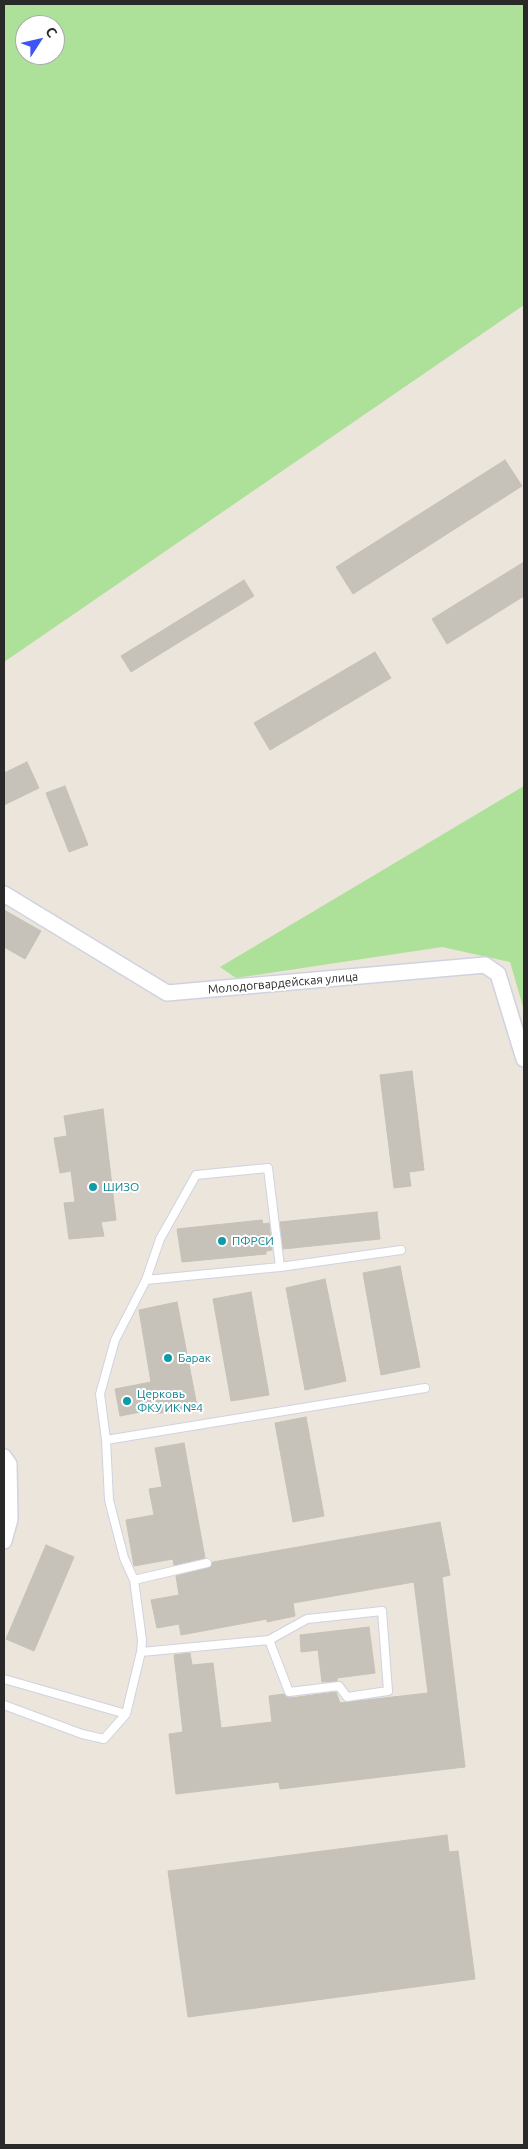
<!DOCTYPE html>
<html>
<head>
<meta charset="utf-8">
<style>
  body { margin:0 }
  #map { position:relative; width:528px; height:2149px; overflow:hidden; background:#ebe5db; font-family:Ubuntu,sans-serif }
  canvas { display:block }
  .frame { position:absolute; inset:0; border:5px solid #292929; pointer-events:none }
  .north { position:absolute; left:15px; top:15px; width:50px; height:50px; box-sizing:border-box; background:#fff; border:1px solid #a9a9a9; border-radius:50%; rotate:55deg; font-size:14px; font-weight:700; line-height:20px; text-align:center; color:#292929 }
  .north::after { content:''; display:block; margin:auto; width:18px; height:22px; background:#3e55f4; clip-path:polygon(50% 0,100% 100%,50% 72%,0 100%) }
</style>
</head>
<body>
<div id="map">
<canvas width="528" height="2149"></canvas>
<div class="frame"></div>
<div class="north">С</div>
</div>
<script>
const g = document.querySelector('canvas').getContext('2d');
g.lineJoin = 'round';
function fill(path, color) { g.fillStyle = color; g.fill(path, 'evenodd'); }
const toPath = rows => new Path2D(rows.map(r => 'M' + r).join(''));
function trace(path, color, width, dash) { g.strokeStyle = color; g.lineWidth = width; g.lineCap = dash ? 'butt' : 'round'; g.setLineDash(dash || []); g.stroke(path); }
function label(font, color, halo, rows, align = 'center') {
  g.font = font + ' Ubuntu,sans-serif'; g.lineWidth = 4; g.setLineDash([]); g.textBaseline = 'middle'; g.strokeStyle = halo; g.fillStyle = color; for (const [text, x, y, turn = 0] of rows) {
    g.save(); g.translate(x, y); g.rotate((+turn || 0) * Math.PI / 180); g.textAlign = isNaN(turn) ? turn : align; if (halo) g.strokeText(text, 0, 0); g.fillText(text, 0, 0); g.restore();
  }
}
const green = toPath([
  [4,4,524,4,524,305,4,662],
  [25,25,55,25,55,55,25,55],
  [524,786,524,1010,510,962,442,947,236,978,220,967]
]);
const building = toPath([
  [505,460,522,486,353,594,336,567,505,460],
  [524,562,524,596,447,644,432,619,524,562],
  [244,580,254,596,131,672,121,656,244,580],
  [375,652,391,678,270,750,254,723,375,652],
  [27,762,39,788,4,805,4,773,27,762],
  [65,786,88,845,69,852,46,793,65,786],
  [4,910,41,931,25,959,4,947,4,910],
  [412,1071,424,1170,409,1172,411,1186,394,1188,380,1075,412,1071],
  [103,1109,116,1220,101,1222,104,1236,69,1239,64,1203,75,1202,71,1171,60,1173,54,1138,67,1136,64,1116,103,1109],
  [377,1212,380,1239,283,1249,280,1222,377,1212],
  [262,1220,263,1224,269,1223,272,1250,266,1251,266,1254,182,1262,177,1229,262,1220],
  [400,1266,420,1367,381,1375,363,1273,400,1266],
  [325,1279,346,1381,305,1390,286,1288,325,1279],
  [251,1292,269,1395,231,1401,213,1299,251,1292],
  [177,1302,197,1406,156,1414,156,1409,120,1416,115,1389,151,1382,139,1310,177,1302],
  [306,1417,324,1516,293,1522,275,1423,306,1417],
  [184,1443,205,1558,174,1565,173,1559,134,1566,126,1520,154,1515,149,1489,162,1487,155,1448,184,1443],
  [440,1522,450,1575,442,1577,465,1767,280,1789,279,1782,176,1794,169,1734,183,1732,174,1655,190,1653,192,1665,213,1663,221,1728,272,1722,269,1696,284,1694,290,1698,336,1692,340,1703,428,1693,414,1582,293,1603,295,1616,267,1622,267,1619,181,1635,179,1624,157,1628,151,1600,179,1595,176,1576,208,1568,213,1562,440,1522],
  [46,1545,74,1557,34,1651,6,1639,46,1545],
  [369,1627,375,1673,337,1678,337,1681,322,1682,318,1650,301,1652,300,1635,369,1627],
  [447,1835,449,1852,458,1851,475,1979,188,2017,168,1871,447,1835]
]);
const service = toPath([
  [146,1280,280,1267,401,1250],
  [106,1440,425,1388],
  [134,1580,207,1563],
  [141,1652,269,1640,307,1619,382,1611,388,1691,347,1697,339,1686,289,1692,269,1640],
  [4,1679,126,1714,141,1652,142,1640,134,1580,124,1558,109,1500,106,1440,100,1394,115,1340,146,1280,160,1239,196,1175,268,1168,280,1267],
  [4,1705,82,1734,104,1739,126,1714]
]);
const minor = toPath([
  [4,894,167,993,485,965,498,974,524,1059],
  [4,1457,9,1464,10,1519,4,1541]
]);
const markers = [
  [93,1187,5,"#0f9aa8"],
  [222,1241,5,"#0f9aa8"],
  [168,1358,5,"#0f9aa8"],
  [127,1401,5,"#0f9aa8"]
];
const streetNames = [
  ["Молодогвардейская улица",283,983,-5]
];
const cultureNames = [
  ["ШИЗО",103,1187],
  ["ПФРСИ",232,1241],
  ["Барак",178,1358],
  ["Церковь",137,1394],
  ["ФКУ ИК №4",137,1408]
];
fill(green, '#ade098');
fill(building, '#c6c2ba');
trace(building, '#c6c1b5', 1);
trace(service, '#d0d2e1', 10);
trace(minor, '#d0d2e1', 18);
trace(service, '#fff', 8);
trace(minor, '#fff', 15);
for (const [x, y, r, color] of markers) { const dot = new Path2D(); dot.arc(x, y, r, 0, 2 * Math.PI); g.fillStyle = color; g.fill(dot); trace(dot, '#fff', 2); }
label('12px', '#292929', '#fff', streetNames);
label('12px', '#0d838f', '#fff', cultureNames, 'left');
</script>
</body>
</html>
